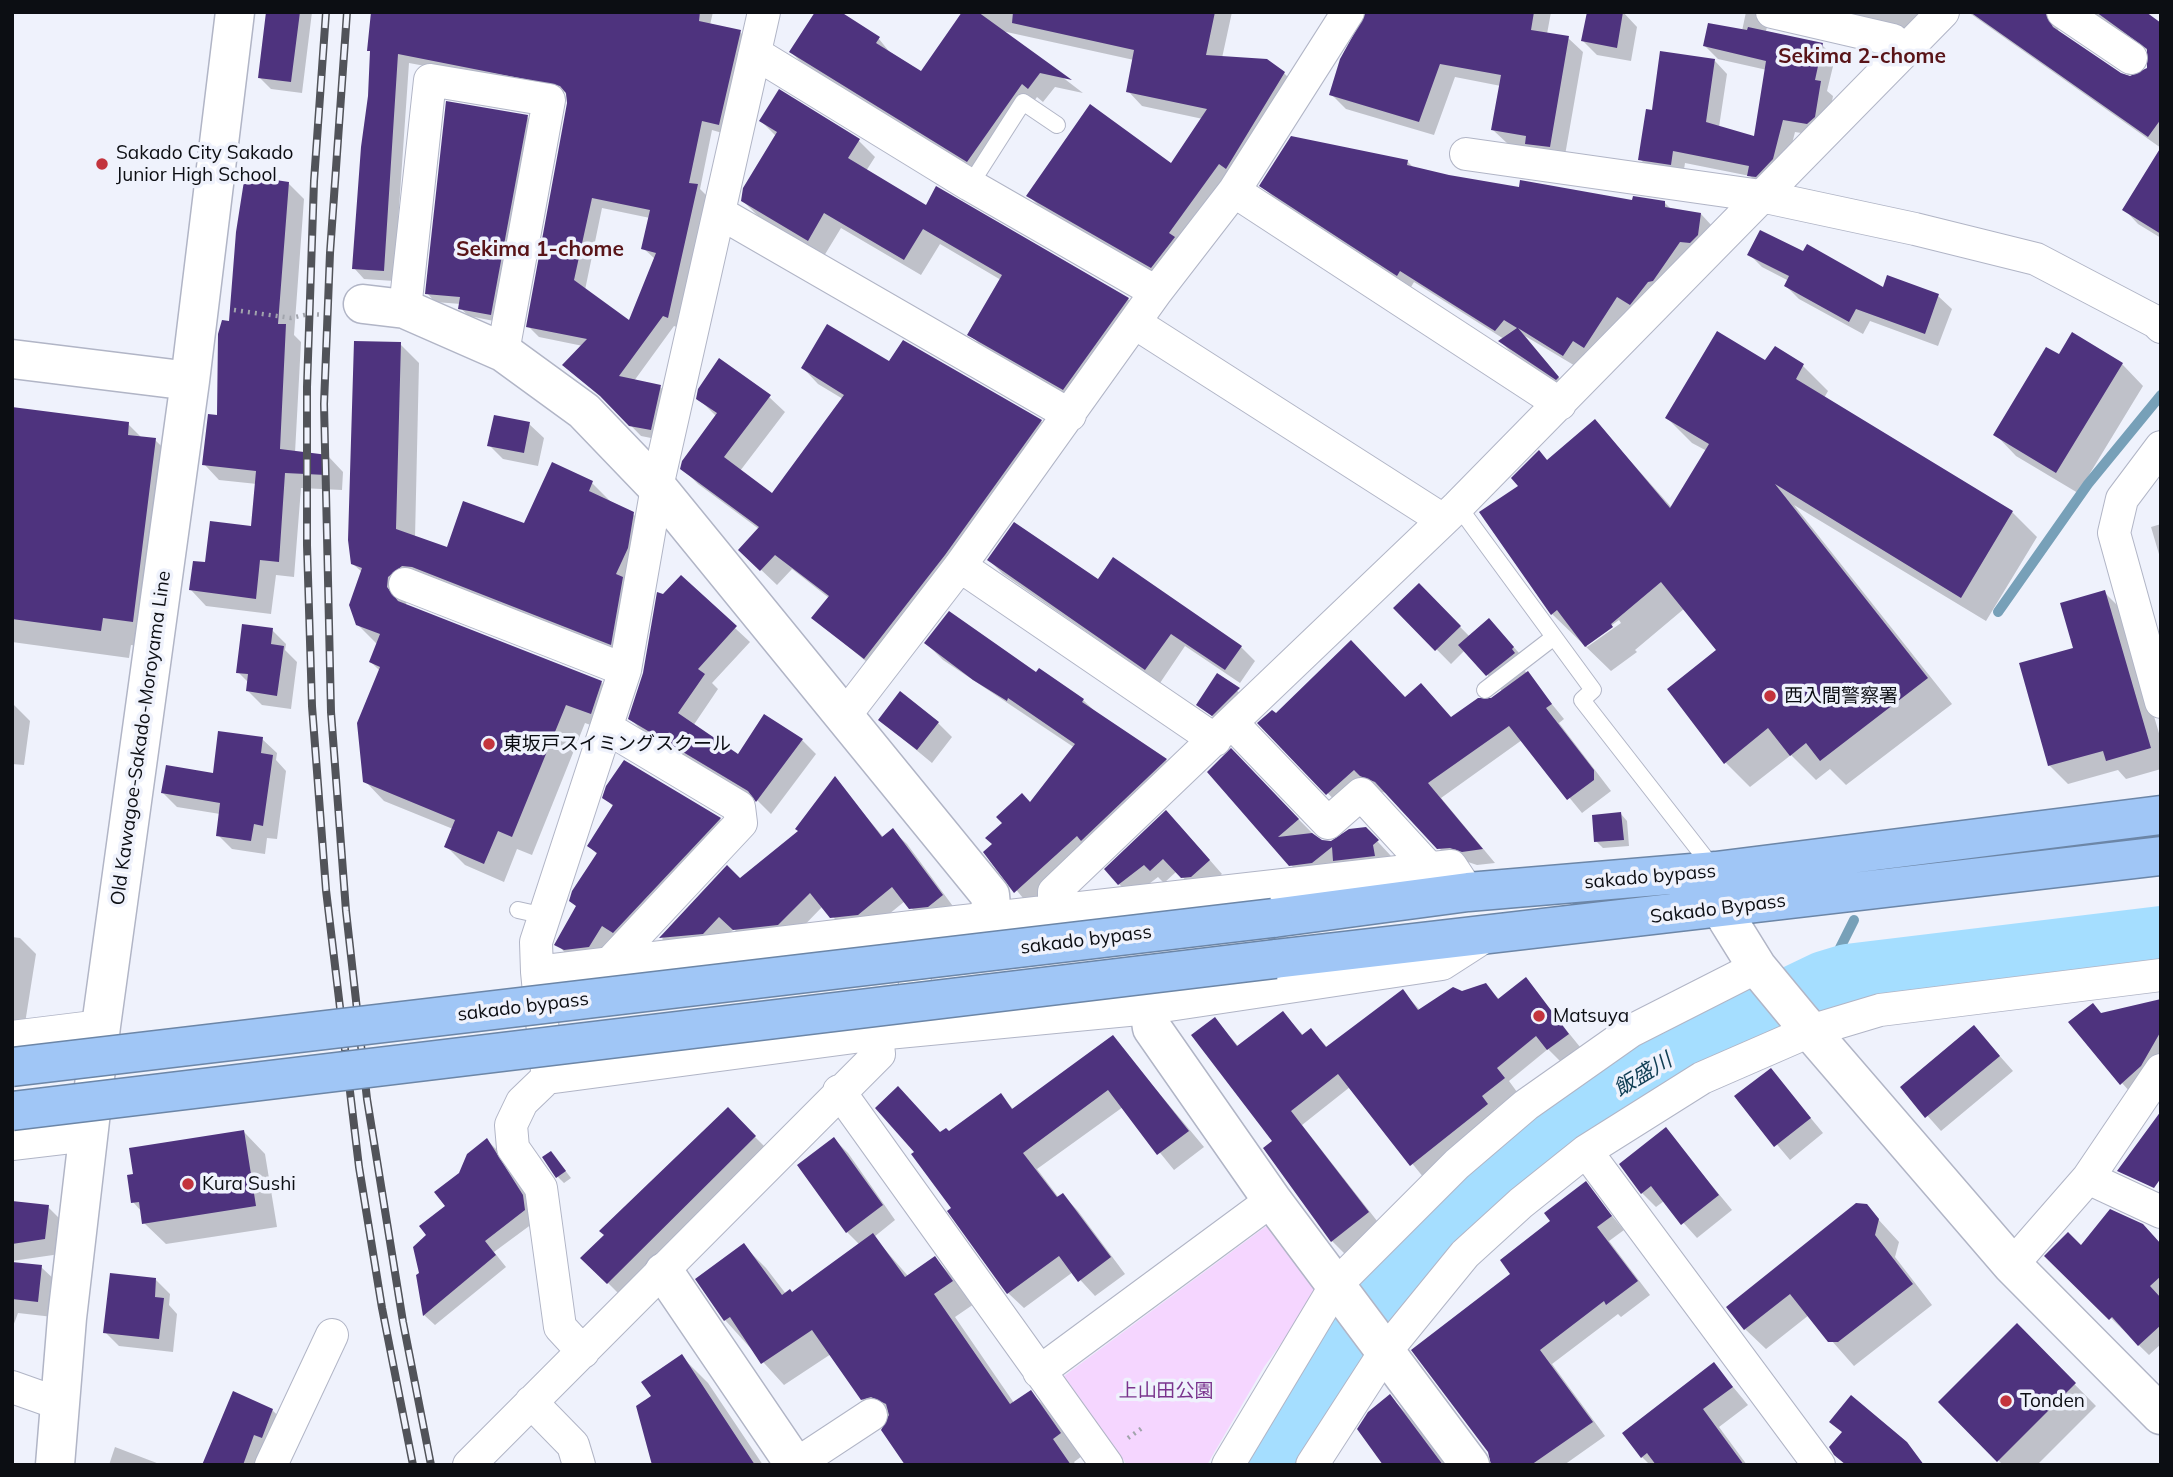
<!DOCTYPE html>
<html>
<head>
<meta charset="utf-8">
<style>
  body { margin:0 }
  #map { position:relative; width:2173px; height:1477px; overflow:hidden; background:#eff2fc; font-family:Mulish,sans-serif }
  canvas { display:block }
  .frame { position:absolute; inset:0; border:14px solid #0c0e13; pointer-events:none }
</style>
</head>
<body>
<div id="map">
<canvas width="2173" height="1477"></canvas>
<div class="frame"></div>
</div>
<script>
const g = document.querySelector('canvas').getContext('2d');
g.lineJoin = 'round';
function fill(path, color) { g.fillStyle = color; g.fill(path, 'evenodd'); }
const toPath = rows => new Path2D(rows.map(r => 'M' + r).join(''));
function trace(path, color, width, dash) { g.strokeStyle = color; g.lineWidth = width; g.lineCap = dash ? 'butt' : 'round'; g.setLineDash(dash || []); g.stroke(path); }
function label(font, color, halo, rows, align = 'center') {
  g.font = font + ' Mulish,"Noto Sans JP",sans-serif'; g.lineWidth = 7; g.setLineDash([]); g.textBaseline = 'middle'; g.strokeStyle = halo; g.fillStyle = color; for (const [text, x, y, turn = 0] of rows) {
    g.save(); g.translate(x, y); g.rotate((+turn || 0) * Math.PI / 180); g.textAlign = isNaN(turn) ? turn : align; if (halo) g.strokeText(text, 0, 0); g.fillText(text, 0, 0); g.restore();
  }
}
const green = toPath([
  [1269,1224,1318,1293,1264,1367,1207,1465,1127,1465,1064,1376]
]);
const shadow = toPath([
  [268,12,312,12,302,93,271,89,260,78],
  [371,12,713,12,710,25,740,32,751,43,729,135,712,130,700,189,708,197,679,328,674,326,634,381,660,387,671,397,661,440,641,436,610,404,583,346,539,337,528,326,569,103,565,92,409,63,394,281,364,279,354,268,370,96],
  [602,208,650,218,643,248,655,259,630,323,585,290],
  [973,12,1232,12,1222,58,1284,73,1298,88,1166,281,1043,210,1029,196,1172,166,1203,119,1142,106,1128,91,1134,60,1002,31,1083,93,1055,87,1043,102,1037,97,982,175,805,66,791,52,879,39,892,55,922,73],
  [1369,12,1551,12,1547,34,1568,38,1583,52,1564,161,1508,144,1493,130,1501,86,1455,77,1434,135,1346,109,1331,94],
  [1623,12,1637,27,1631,61,1597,55,1583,41],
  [1746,12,1771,12,1766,31,1822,45,1835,58,1827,91,1833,96,1827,130,1820,136,1795,132,1785,172,1762,188,1750,176,1685,163,1683,176,1653,172,1640,159,1654,112,1715,61,1727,74,1719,127,1756,138,1767,70,1718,59,1705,46,1742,31],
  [1840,12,1933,12,1918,38],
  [1968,12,2064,12,2057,24,2059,33,2121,75,2139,77,2147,70,2151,59,2146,49,2092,12,2144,12,2161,24,2161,148],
  [779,92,859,141,875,157,866,171,926,207,937,188,1128,299,1144,315,1080,405,986,351,970,334,1001,280,940,244,921,275,841,228,824,256,759,217,742,200,776,136,761,121],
  [527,117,535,125,499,322,469,316,460,308,461,304,435,302,427,293],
  [1407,161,1414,168,1448,177,1520,189,1634,202,1665,203,1672,210,1701,214,1713,227,1597,359,1587,352,1577,367,1525,336,1570,391,1513,354,1501,342,1504,339,1414,282,1411,287,1274,198,1261,185],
  [288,183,304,199,294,335,301,342,295,453,328,456,343,472,342,490,301,488,294,577,276,575,271,614,206,606,191,590,206,564,253,528,257,484,219,480,204,464,219,417,231,323],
  [2161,183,2161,238,2138,224,2124,209],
  [1749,254,1884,289,1938,296,1952,309,1938,346,1870,321,1863,334,1799,299,1786,286,1789,281,1762,267],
  [400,344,419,363,415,538,448,549,525,525,592,483,611,502,633,514,652,533,630,663,407,596,406,606,601,682,620,702,610,732,585,723,532,855,517,849,504,882,465,865,446,846,453,829,384,801,365,781,380,671,371,662,377,644,357,624,362,572,353,564],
  [2060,357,2122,364,2143,386,2078,493,2016,456,1995,434],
  [1766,363,1803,366,1828,391,1824,398,2012,512,2037,537,1986,621,1794,505,1952,704,1846,785,1830,769,1816,780,1791,755,1750,787,1725,762,1719,650,1685,608,1635,650,1637,652,1611,671,1552,614,1482,512,1520,486,1595,421,1672,508,1707,451,1692,443,1667,418],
  [1619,620,1621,623,1587,647,1587,643],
  [890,364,1041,421,1056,437,880,673,814,618,829,598,792,569,777,585,756,565,759,529,698,484,682,468,716,416,698,398,769,397,785,412,740,471,772,495,843,399,818,384,803,368],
  [12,409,128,424,143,439,155,440,184,468,161,649,131,645,129,658,12,642],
  [529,424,544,438,538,466,503,459,489,445],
  [2161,524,2161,561,2151,527],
  [989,560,1241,647,1255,661,1240,683,1185,646,1160,683,1003,574],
  [681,578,750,642,712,683,718,689,693,726,738,757,765,716,802,740,816,754,771,814,758,801,645,733,630,719],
  [1419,585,1470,637,1503,635,1527,662,1525,671,1564,719,1559,723,1611,791,1582,813,1522,740,1441,798,1495,863,1477,865,1465,861,1453,863,1389,794,1376,790,1342,808,1260,723,1276,715,1405,699,1452,719,1503,692,1465,650,1451,664,1396,608],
  [2104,592,2123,611,2161,740,2161,769,2126,779,2118,770,2068,784,2049,765,2075,649],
  [272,630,286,644,285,650,297,662,291,709,262,705,248,691,249,683,238,672],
  [926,643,1037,675,1083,700,1099,715,1166,760,1182,777,1032,909,986,853,1031,804,1075,748,943,660],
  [1218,675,1253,704,1227,729,1198,704],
  [12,703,30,721,24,765,12,764],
  [880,720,938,723,952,737,932,763],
  [262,739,277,753,276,760,286,771,277,839,267,838,265,854,232,849,218,835,220,814,177,807,163,793,214,775],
  [1245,765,1321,842,1332,843,1366,829,1391,856,1387,859,1305,879,1291,865],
  [835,779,884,838,893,831,907,844,955,909,924,922,905,901,872,928,846,931,823,906,792,938,748,943,734,929,717,946,675,952,662,939,727,867,740,880,800,832],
  [604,798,720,819,733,832,602,960,570,958,557,944,577,907,598,855,589,846,614,807],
  [1621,814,1627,821,1629,846,1603,848,1596,841],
  [1179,825,1222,874,1204,889,1195,890,1177,871,1164,883,1158,877,1132,897,1119,884],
  [12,937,20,938,36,954,23,1036,12,1045],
  [1526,980,1580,1047,1561,1062,1548,1049,1509,1081,1517,1092,1494,1110,1500,1117,1424,1178,1350,1087,1302,1125,1381,1226,1345,1254,1332,1241,1274,1142,1215,1019,1239,1047,1283,1013,1304,1036,1311,1030,1328,1048,1403,992,1420,1010,1485,985,1500,1000],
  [2161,1001,2161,1068,2131,1093,2122,1083,2102,1014],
  [1974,1027,2013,1071,1941,1131,1902,1087],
  [1113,1038,1204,1147,1174,1170,1123,1107,1037,1169,1059,1198,1063,1195,1078,1211,1125,1274,1095,1296,1073,1272,1024,1308,1008,1293,953,1209,941,1134,949,1133,1001,1096,1014,1110],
  [1771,1070,1823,1133,1790,1160,1737,1097],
  [728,1110,776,1158,629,1304,583,1258,606,1235,602,1231],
  [1666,1130,1732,1210,1697,1238,1664,1201,1656,1207,1642,1193],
  [244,1132,265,1154,277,1227,166,1244,144,1223,142,1212,133,1202,135,1176],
  [834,1139,848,1153,895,1220,874,1237,908,1276,934,1258,957,1281,974,1304,955,1317,1014,1403,1030,1392,1053,1414,1082,1456,1074,1462,1076,1465,907,1465,888,1420,884,1421,862,1399,831,1354,784,1385,725,1320,744,1246,766,1268,786,1294,793,1294,860,1245,847,1232],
  [487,1140,498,1151,534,1208,536,1221,494,1252,506,1267,435,1325,424,1315,421,1274,428,1235,448,1206,461,1174],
  [557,1160,571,1178,564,1183,558,1177],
  [1585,1184,1624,1230,1609,1241,1650,1295,1621,1317,1618,1314,1552,1364,1605,1436,1564,1465,1492,1465,1512,1274],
  [12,1203,48,1207,63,1222,60,1254,12,1261],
  [1866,1206,1899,1242,1895,1257,1932,1305,1854,1366,1809,1315,1766,1349,1745,1329],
  [2161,1245,2161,1344,2149,1355,2047,1256,2082,1248],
  [12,1263,41,1267,57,1282,53,1317,18,1313,12,1329],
  [156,1280,170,1294,169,1305,177,1314,173,1352,119,1346,105,1332],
  [2017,1326,2096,1406,2037,1465,2003,1465,1941,1402],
  [682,1357,708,1383,763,1465,654,1465,653,1397],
  [1714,1364,1748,1405,1719,1427,1747,1465,1650,1465,1642,1457],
  [1389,1396,1411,1418,1447,1465,1385,1465],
  [272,1410,288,1425,272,1465,204,1465],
  [115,1447,162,1465,109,1465]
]);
const stream = toPath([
  [1998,612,2088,484,2161,395],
  [1824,980,1854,920]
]);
const river = toPath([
  [1276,1465,1342,1347,1392,1280,1485,1188,1560,1128,1638,1075,1751,1015,1824,980,1847,973,2161,935]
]);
const building = toPath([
  [266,12,300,12,291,82,258,78],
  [371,12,700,12,699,21,741,30,719,125,702,121,689,183,698,184,668,318,663,316,619,376,661,385,651,430,629,426,600,396,562,365,587,339,526,327,567,103,566,93,560,86,398,54,384,271,352,269,361,147,368,96,370,51,367,51],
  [592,198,650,210,641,249,656,253,629,320,574,280],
  [815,12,841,12,880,37,876,43,921,71,962,12,978,12,1072,80,1040,73,1028,89,1022,84,967,162,789,52],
  [1013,12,1215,12,1206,55,1267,59,1285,72,1226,169,1219,164,1169,233,1175,237,1151,268,1026,196,1090,104,1171,163,1207,109,1126,92,1134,50,1012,23],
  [1366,12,1534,12,1531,30,1569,36,1550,147,1525,144,1526,136,1491,130,1501,75,1440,64,1419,122,1329,95,1340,59],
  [1587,12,1623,12,1617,48,1581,41],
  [1970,12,2045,12,2053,27,2121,73,2130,76,2147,68,2147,49,2096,12,2146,12,2161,23,2161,119,2148,137],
  [1708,23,1747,30,1748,27,1823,43,1815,80,1821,81,1815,117,1807,124,1783,120,1773,159,1756,177,1747,176,1749,166,1673,151,1671,165,1638,160,1646,109,1652,110,1660,51,1715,59,1706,122,1754,136,1766,61,1703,46],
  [779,89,860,139,848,158,926,205,936,186,1129,298,1063,390,967,335,1002,275,923,229,904,260,824,213,808,241,741,201,743,188,777,132,759,121],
  [446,101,528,115,491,315,458,309,460,297,425,294],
  [1291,136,1408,160,1407,165,1449,175,1519,187,1520,180,1632,200,1633,196,1665,201,1665,207,1701,213,1698,235,1690,243,1680,242,1653,281,1648,282,1630,305,1617,297,1584,348,1573,341,1563,356,1518,328,1559,377,1556,380,1498,341,1517,328,1504,320,1495,331,1400,271,1397,276,1259,186],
  [2161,147,2161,234,2122,210],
  [256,177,289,182,278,324,286,324,280,449,328,455,326,475,285,473,279,562,260,560,256,599,189,590,193,561,205,562,210,521,251,526,256,471,202,465,208,414,217,415,218,334,222,320,229,321,236,232,244,181,255,183],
  [1760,230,1803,251,1807,244,1883,287,1887,275,1939,294,1925,334,1856,309,1849,322,1784,286,1789,276,1747,255],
  [827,324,889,361,903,340,1042,420,945,555,864,659,811,618,829,596,775,555,760,571,738,550,759,527,680,469,682,461,717,413,696,399,698,389,719,358,771,395,724,457,772,493,844,395,801,368],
  [1717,331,1765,360,1775,346,1804,364,1796,379,2013,511,1961,598,1775,484,1928,678,1820,761,1806,743,1790,756,1768,728,1724,764,1667,689,1716,650,1661,582,1611,624,1613,627,1585,647,1557,610,1551,615,1479,512,1518,486,1511,478,1539,450,1547,460,1595,419,1670,508,1709,444,1665,418],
  [2072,332,2123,363,2056,473,1993,435,2046,347,2059,354],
  [354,341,401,342,396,529,447,547,463,501,524,523,552,462,593,481,589,491,634,512,628,548,616,574,623,577,611,645,412,567,402,566,388,577,387,587,398,601,602,681,591,714,566,705,512,837,498,831,484,864,444,847,455,820,363,782,357,723,380,667,369,662,380,634,356,625,349,605,362,568,351,564,348,540],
  [12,407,129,422,128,435,156,438,133,622,103,618,101,631,12,619],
  [494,415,530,422,524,453,487,446],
  [1014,522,1098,579,1113,557,1242,646,1225,670,1171,634,1145,670,987,560],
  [681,575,737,626,698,669,705,674,678,713,738,754,764,714,803,739,756,802,748,791,628,719,643,673,657,592,663,594],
  [1419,583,1461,626,1435,651,1393,608],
  [2105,590,2151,748,2106,761,2103,751,2048,766,2019,663,2073,648,2060,603],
  [949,611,1036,672,1039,668,1084,699,1082,702,1167,759,1081,841,1077,836,1014,893,983,852,992,844,985,838,1002,823,996,817,1022,793,1030,802,1075,744,1008,698,1007,701,973,680,924,643],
  [1489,618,1514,647,1512,649,1515,653,1486,676,1458,645],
  [242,624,273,628,271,644,284,646,277,696,246,691,248,674,236,673],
  [1351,640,1405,697,1421,683,1451,717,1478,698,1491,698,1528,671,1552,704,1546,708,1594,770,1594,780,1567,800,1509,726,1428,783,1483,849,1462,852,1450,848,1437,849,1375,782,1360,776,1354,770,1326,795,1257,723,1272,710,1276,713],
  [1217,673,1240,688,1212,716,1196,705],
  [900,691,939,722,917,750,878,720],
  [218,731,263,737,261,753,273,755,263,826,254,824,251,841,216,836,220,803,161,793,166,765,213,773],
  [1231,748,1299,819,1278,837,1312,833,1322,840,1331,841,1349,829,1366,827,1379,840,1373,845,1375,856,1333,861,1332,847,1312,863,1289,866,1207,772],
  [624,760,721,818,613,933,602,926,589,947,564,950,554,945,576,906,569,901,572,891,597,853,587,846,613,805,602,798,606,786],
  [835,776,882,837,893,828,943,895,928,907,909,909,892,887,858,915,830,918,810,893,778,925,733,930,719,917,703,934,659,938,727,865,740,878,798,831,795,829],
  [1166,810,1210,860,1191,877,1181,878,1163,859,1150,871,1144,865,1118,885,1104,869],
  [1621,812,1624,840,1594,842,1592,815],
  [1526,977,1569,1034,1547,1050,1536,1036,1497,1068,1505,1078,1482,1096,1488,1104,1410,1166,1338,1074,1291,1111,1369,1212,1331,1242,1263,1148,1272,1141,1191,1035,1215,1017,1237,1046,1283,1011,1302,1035,1311,1028,1326,1047,1403,989,1418,1010,1453,987,1462,991,1486,983,1498,999],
  [2161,999,2161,1031,2141,1066,2120,1085,2068,1022,2093,1003,2101,1013],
  [1974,1025,2000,1056,1925,1118,1900,1087],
  [1113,1035,1189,1131,1157,1155,1108,1090,1023,1153,1057,1197,1063,1193,1111,1257,1078,1282,1059,1256,1007,1294,947,1211,951,1208,911,1154,914,1152,875,1108,898,1086,940,1132,946,1128,949,1131,1001,1093,1012,1109],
  [1771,1068,1811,1118,1774,1147,1734,1096],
  [728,1107,756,1136,607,1284,580,1258,604,1235,599,1231],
  [2161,1111,2161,1178,2154,1188,2117,1171],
  [1666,1127,1719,1195,1681,1225,1651,1186,1641,1194,1619,1164],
  [244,1130,256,1206,142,1224,139,1202,131,1203,127,1175,133,1174,129,1148],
  [834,1137,883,1205,846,1233,797,1165],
  [487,1138,523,1195,525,1210,485,1241,496,1255,423,1316,416,1275,419,1273,413,1247,426,1235,419,1226,445,1206,434,1192,459,1173,467,1154],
  [551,1151,566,1171,556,1178,542,1157],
  [1586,1181,1612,1216,1597,1227,1638,1281,1606,1305,1604,1301,1540,1350,1593,1422,1531,1465,1491,1465,1488,1452,1411,1350,1510,1274,1500,1260,1550,1221,1544,1213],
  [12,1201,49,1205,45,1239,12,1244],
  [1856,1203,1867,1204,1879,1219,1875,1235,1913,1284,1838,1342,1828,1342,1790,1294,1744,1330,1726,1307],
  [2110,1209,2143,1224,2161,1244,2161,1276,2150,1286,2161,1298,2161,1325,2138,1346,2112,1317,2109,1320,2044,1256,2068,1232,2081,1245],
  [873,1233,905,1277,935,1256,953,1281,934,1294,1010,1404,1031,1390,1061,1433,1053,1439,1071,1465,905,1465,881,1430,889,1415,886,1404,871,1397,861,1400,812,1330,761,1364,730,1317,724,1321,695,1279,744,1243,782,1295,790,1289,792,1292],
  [12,1262,42,1265,38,1302,12,1299],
  [110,1273,156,1278,155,1297,164,1298,159,1339,103,1333],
  [2017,1323,2076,1383,1997,1462,1938,1402],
  [682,1354,755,1465,652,1465,636,1406,651,1396,641,1382],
  [1714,1362,1733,1387,1703,1409,1744,1465,1656,1465,1647,1453,1641,1458,1622,1433],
  [233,1391,273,1409,262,1438,254,1435,243,1465,202,1465],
  [1390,1394,1443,1465,1383,1465,1357,1429,1368,1412],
  [1851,1395,1907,1442,1924,1465,1846,1465,1834,1455,1829,1447,1842,1432,1829,1422]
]);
const path = toPath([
  [234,310,291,318,309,314,329,315],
  [1128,1438,1145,1426]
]);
const lane = toPath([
  [970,185,1023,102,1057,125],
  [1458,506,1593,690,1582,700,1713,868],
  [1485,690,1554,637],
  [518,910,545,916]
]);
const street = toPath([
  [1772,12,1893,40,1904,52],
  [2063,12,2131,58],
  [754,56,763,58,970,185,1156,292],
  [1466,154,1761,196,1915,229,2036,259,2156,322,2161,327],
  [1234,191,1560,404],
  [720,213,1070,415],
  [405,309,430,80,549,100,503,352],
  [1135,323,1443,520],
  [2161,447,2122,499,2114,533,2161,702],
  [960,566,1215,740],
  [405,584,625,670],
  [843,718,960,566,1156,292,1234,191,1348,12],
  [1232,723,1328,823,1361,794,1429,868],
  [607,728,739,807,741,823,608,965],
  [1054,911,1054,892,1458,506,1943,12],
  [912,927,1451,866,1468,892],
  [537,972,536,942,625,670,657,487,764,12],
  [12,1037,101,1026],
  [547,1071,537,972,912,927,917,1024],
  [839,1091,1107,1465],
  [12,1144,88,1135],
  [1586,1151,1819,1465],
  [2088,1178,2161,1212],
  [2012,1265,2088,1178,2161,1070],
  [583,1352,560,1327,541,1188,513,1148,511,1125,522,1102,547,1078,877,1034,1149,1008,1442,964,1484,937],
  [1039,1372,1272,1200],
  [12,1387,60,1404],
  [531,1402,573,1445,579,1465],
  [271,1465,332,1335],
  [469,1465,879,1054,877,1034],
  [795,1465,871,1415],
  [1228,1465,1336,1285,1457,1164,1526,1105,1631,1031,1757,967],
  [1312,1465,1385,1352,1465,1254,1521,1203,1586,1151,1702,1078,1810,1031,1880,1010,2161,975]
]);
const secondary = toPath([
  [363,304,405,309,503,352,584,411,657,487,990,895,992,917],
  [12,359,190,381],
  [1716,876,1721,909,1757,967,1800,1019,2012,1265,2161,1415],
  [1149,1008,1152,1028,1272,1200,1470,1465],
  [664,1272,795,1465],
  [55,1465,67,1318,101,1026,190,381,235,12]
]);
const highway = toPath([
  [1273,918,1468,892,1716,871,2161,815],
  [1275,959,2161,856]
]);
const rail = toPath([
  [326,12,314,181,307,387,307,545,312,706,326,890,359,1167,382,1308,413,1465],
  [347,12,330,253,324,404,331,712,346,911,367,1099,403,1322,431,1465]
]);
const highwayBridge = toPath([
  [12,1067,1273,918],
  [12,1111,1275,959]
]);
const markers = [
  [102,164,7,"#c3343d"],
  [1770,696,7,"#c3343d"],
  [489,744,7,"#c3343d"],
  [1539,1016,7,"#c3343d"],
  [188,1184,7,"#c3343d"],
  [2006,1401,7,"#c3343d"]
];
const poiNames = [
  ["Sakado City Sakado",116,153],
  ["Junior High School",116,175],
  ["西入間警察署",1784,696],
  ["東坂戸スイミングスクール",503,744],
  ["Matsuya",1553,1016],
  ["Kura Sushi",202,1184],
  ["Tonden",2020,1401]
];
const streetNames = [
  ["Old Kawagoe-Sakado-Moroyama Line",141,738,-82],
  ["sakado bypass",1650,877,-5],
  ["Sakado Bypass",1718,909,-7],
  ["sakado bypass",1086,940,-7],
  ["sakado bypass",523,1007,-7]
];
const parkNames = [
  ["上山田公園",1166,1391]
];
const neighbourhoodNames = [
  ["Sekima 2-chome",1862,57],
  ["Sekima 1-chome",540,250]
];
const waterNames = [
  ["飯盛川",1643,1075,-31]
];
fill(green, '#f5d6ff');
fill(shadow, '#0003');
trace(stream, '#77a0b8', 10);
trace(river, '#a5deff', 58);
fill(building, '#4e337e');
trace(lane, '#b1b5c6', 18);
trace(street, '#b1b5c6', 34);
trace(secondary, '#b1b5c6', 41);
trace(highway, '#6c86a7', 41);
trace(path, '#a1a4ac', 4.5, [2, 5]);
trace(lane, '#fff', 16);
trace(street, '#fff', 32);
trace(secondary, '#fff', 38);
trace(highway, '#a0c6f6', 38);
trace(rail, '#515359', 8);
trace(rail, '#eff2fc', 5, [16]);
trace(highwayBridge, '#6c86a7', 41, []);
trace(highwayBridge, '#a0c6f6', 38);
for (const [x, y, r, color] of markers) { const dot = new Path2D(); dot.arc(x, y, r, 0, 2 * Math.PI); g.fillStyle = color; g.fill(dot); trace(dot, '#eff2fc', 2.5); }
label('19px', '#0c0e13', '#eff2fc', poiNames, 'left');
label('19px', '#0c0e13', '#eff2fc', streetNames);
label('19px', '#7a348d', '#eff2fc', parkNames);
label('bold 21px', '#591418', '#eff2fc', neighbourhoodNames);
label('italic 21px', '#123f55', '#eff2fc', waterNames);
</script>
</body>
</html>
